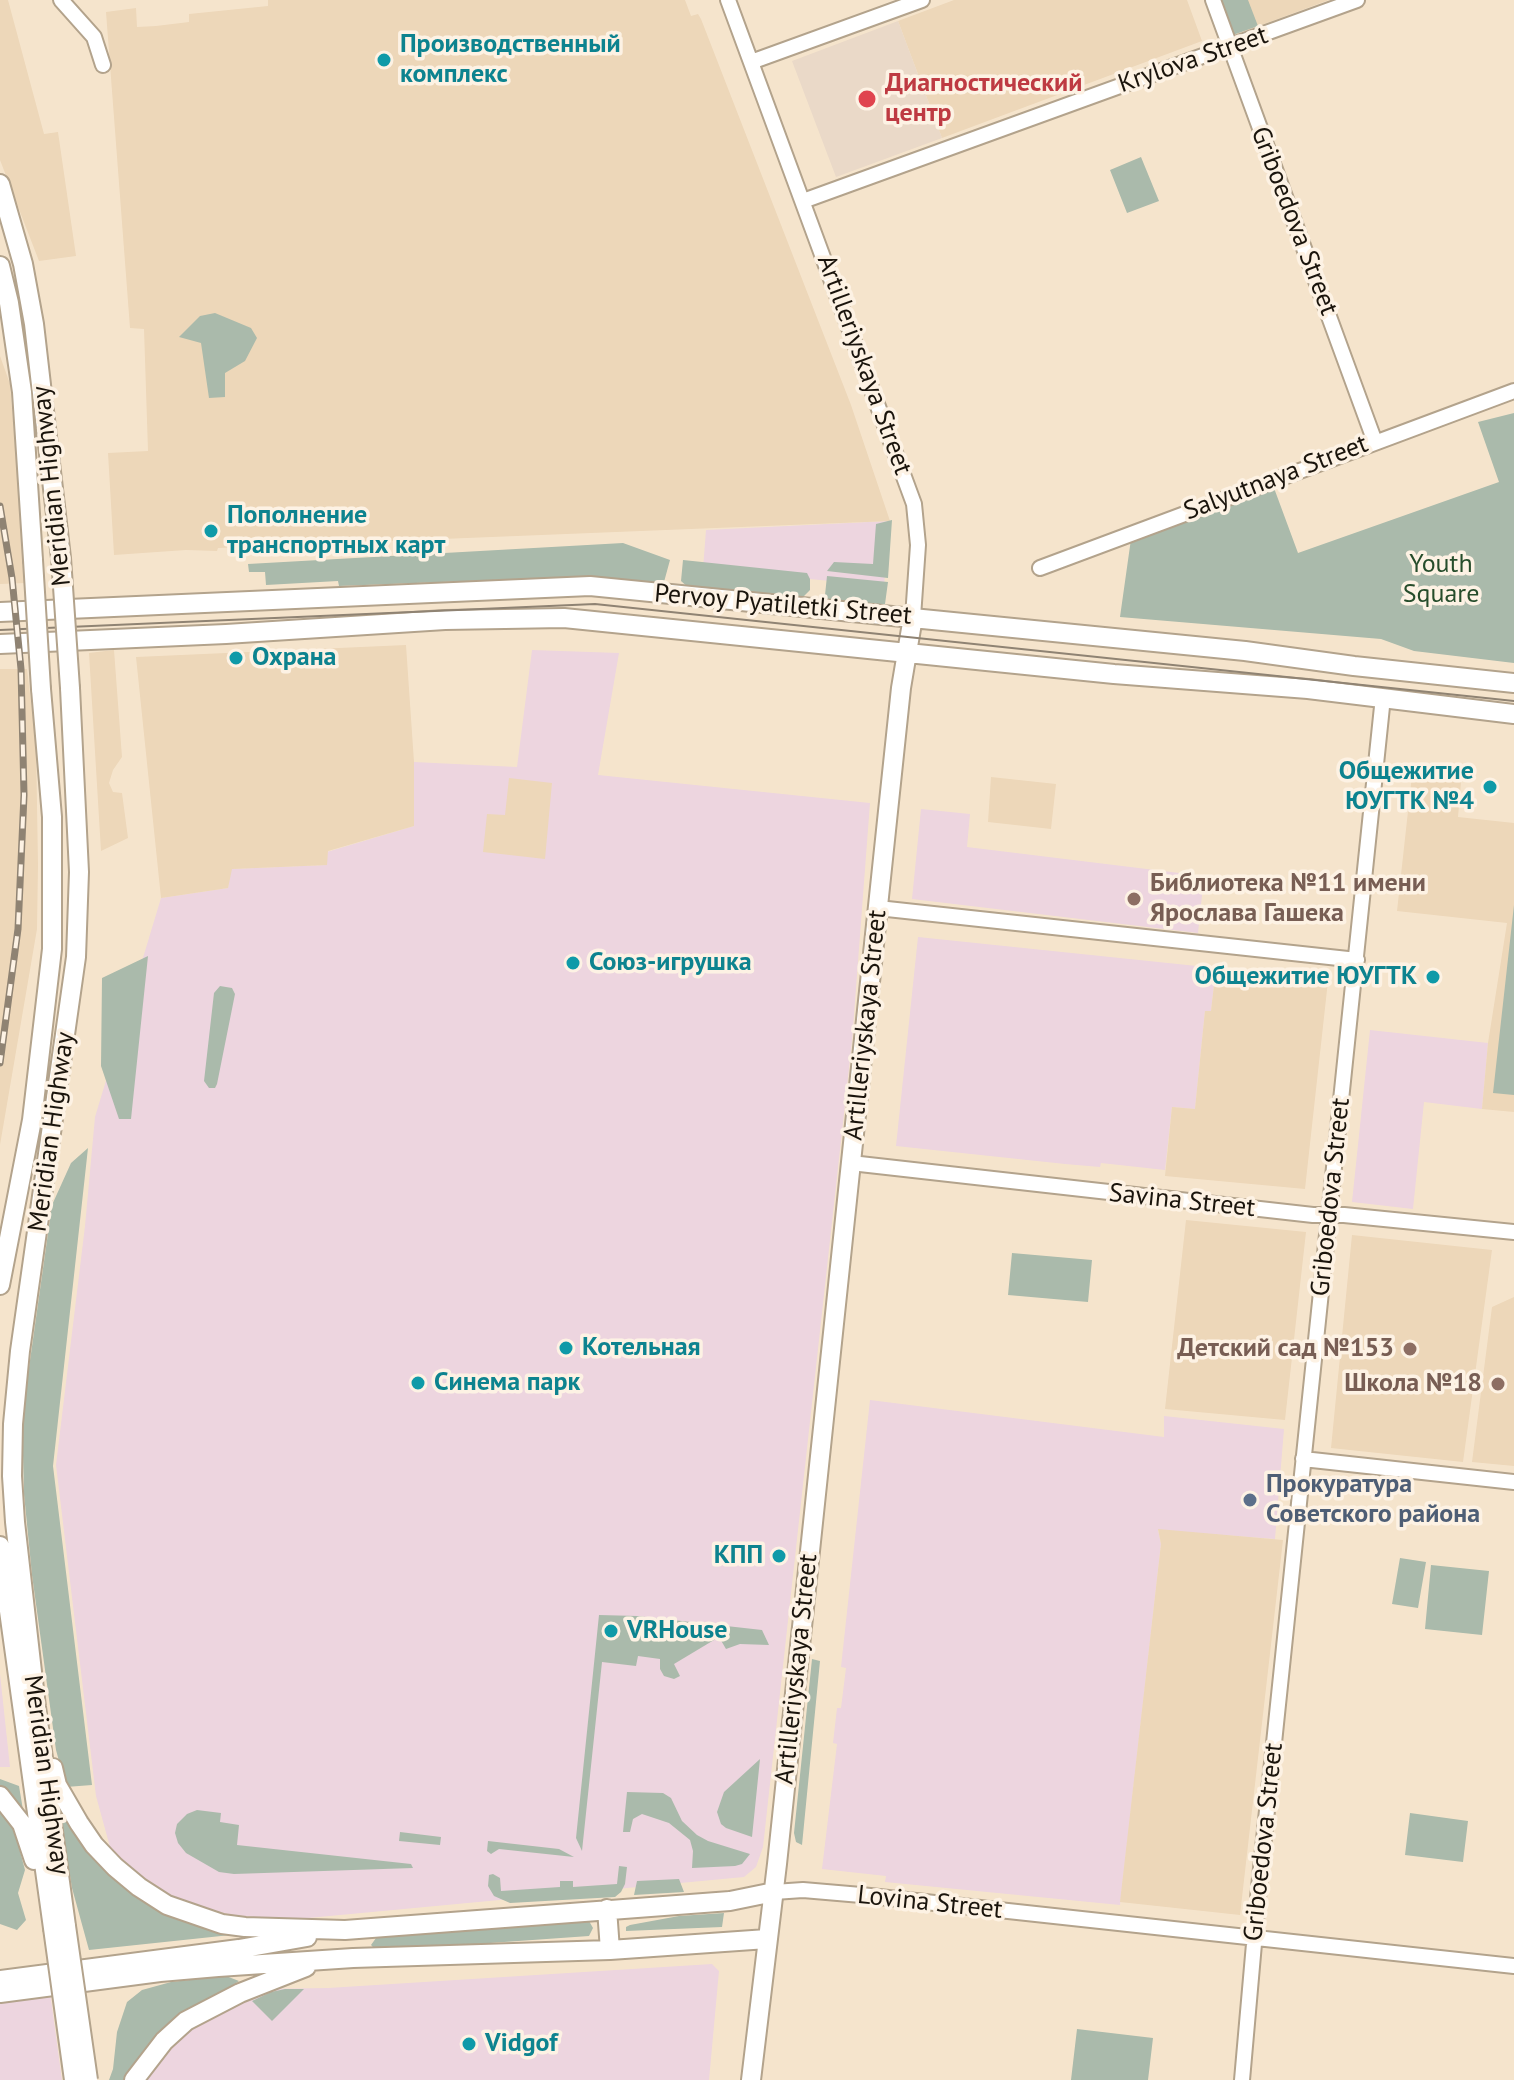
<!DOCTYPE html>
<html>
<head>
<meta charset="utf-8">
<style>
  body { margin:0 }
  canvas { display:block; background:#f5e4cc }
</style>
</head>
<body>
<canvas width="1514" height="2080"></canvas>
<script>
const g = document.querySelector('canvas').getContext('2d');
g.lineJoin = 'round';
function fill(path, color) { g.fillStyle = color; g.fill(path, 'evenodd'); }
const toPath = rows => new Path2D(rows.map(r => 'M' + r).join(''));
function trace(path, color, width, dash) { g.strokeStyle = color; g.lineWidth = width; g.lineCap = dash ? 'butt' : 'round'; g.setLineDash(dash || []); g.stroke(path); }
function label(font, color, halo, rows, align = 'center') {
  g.font = font + ' "PT Sans",sans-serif'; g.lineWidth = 7; g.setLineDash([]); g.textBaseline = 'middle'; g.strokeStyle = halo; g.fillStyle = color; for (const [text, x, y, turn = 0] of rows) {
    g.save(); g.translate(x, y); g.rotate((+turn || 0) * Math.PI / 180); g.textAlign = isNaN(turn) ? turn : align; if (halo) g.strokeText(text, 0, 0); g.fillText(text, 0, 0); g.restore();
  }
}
const commercial = toPath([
  [890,521,884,586,703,569,706,530],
  [532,650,619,653,598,775,870,803,852,1041,763,1847,756,1867,744,1877,287,1920,233,1915,198,1907,169,1895,136,1874,110,1847,96,1796,56,1465,85,1226,95,1117,161,898,228,888,231,869,327,865,327,852,414,826,414,762,517,767],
  [921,809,970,814,967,847,1204,876,1198,933,912,899],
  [918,937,1216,968,1211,1011,1205,1011,1195,1109,1172,1107,1165,1170,1101,1163,1100,1167,1065,1164,896,1146],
  [1370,1030,1488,1043,1482,1109,1424,1102,1413,1209,1352,1202],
  [870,1400,1164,1437,1164,1416,1284,1429,1275,1539,1158,1530,1161,1544,1120,1905,885,1882,886,1876,822,1869,837,1744,833,1743,837,1708,841,1708,846,1668,841,1667],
  [0,1674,10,1767,0,1767],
  [712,1964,719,1971,709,2080,147,2080,162,2055,188,2029,260,1989,328,1988],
  [50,1992,62,2080,0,2080,0,2000]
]);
const built = toPath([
  [0,0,8,0,44,134,58,132,76,256,39,261,0,160],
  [268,0,685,0,691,16,698,14,701,19,851,405,890,521,218,548,217,551,186,550,114,555,108,453,148,451,144,329,130,328,106,12,136,8,137,27,156,26,189,22,189,14,268,6],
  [954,0,1187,0,1202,41,942,138,898,21],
  [1224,0,1329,0,1237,34],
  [0,356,10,384,26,583,0,584],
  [406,645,414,762,414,826,328,851,327,865,232,869,228,888,161,898,136,657],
  [114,650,122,757,113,770,109,783,113,792,122,793,128,838,101,851,89,653],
  [0,669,27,669,36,744,38,865,37,929,0,1145],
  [1413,766,1462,771,1458,817,1514,823,1514,1112,1482,1109,1488,1043,1507,923,1397,911],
  [991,777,1056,784,1051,829,988,822],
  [509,778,552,783,545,859,483,852,487,814,505,815],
  [1216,968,1328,981,1305,1189,1165,1176,1172,1107,1195,1109,1205,1011,1211,1011],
  [1186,1220,1306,1232,1285,1420,1165,1409],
  [1352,1235,1492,1250,1463,1462,1331,1448],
  [1514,1297,1514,1466,1472,1462,1492,1307],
  [1158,1529,1283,1540,1240,1915,1120,1902,1161,1544]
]);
const medical = toPath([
  [898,21,942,138,836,177,792,61]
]);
const green = toPath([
  [1214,0,1248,0,1258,26,1233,35],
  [1141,157,1159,201,1127,213,1110,170],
  [215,313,251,328,257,338,245,361,225,373,225,397,209,398,201,343,179,337,200,316],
  [1514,413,1514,663,1414,651,1381,639,1120,617,1131,539,1274,488,1298,553,1499,482,1478,422],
  [892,520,888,578,827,571,834,562,873,564,876,524],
  [623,543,670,560,664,582,659,585,569,577,339,586,338,581,266,585,265,572,249,572,248,564],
  [683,560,807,573,810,579,810,590,800,600,690,589,681,581],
  [827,576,888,582,885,604,879,606,828,602,825,595],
  [1514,905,1514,1095,1493,1093],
  [148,956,131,1119,119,1119,101,1066,102,978],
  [220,986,232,988,235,994,217,1084,215,1088,209,1088,204,1081,214,993],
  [88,1148,53,1466,92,1785,66,1787,56,1750,32,1575,24,1494,22,1417,52,1205,71,1163],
  [1012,1253,1092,1260,1088,1302,1008,1295],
  [1400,1558,1426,1562,1418,1608,1392,1604],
  [1431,1565,1489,1571,1482,1635,1425,1629],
  [599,1615,637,1616,762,1630,769,1645,740,1644,726,1649,719,1637,674,1664,680,1676,674,1679,664,1676,660,1669,660,1659,638,1656,636,1666,602,1662,582,1851,576,1838],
  [812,1659,820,1661,802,1845,796,1842,794,1833],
  [760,1759,752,1837,726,1828,721,1824,717,1812,724,1792],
  [0,1779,19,1786,23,1810,0,1787],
  [627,1792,663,1793,671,1798,682,1821,697,1835,708,1841,750,1854,742,1864,735,1866,692,1868,693,1851,690,1840,669,1823,642,1814,633,1819,630,1832,623,1832],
  [58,1802,69,1825,86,1848,124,1887,143,1899,240,1934,89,1950,72,1888],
  [0,1810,11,1817,25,1870,18,1893,26,1920,17,1930,0,1924,0,1943],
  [197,1810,221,1813,220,1822,239,1825,237,1845,411,1864,413,1868,234,1874,219,1872,186,1853,178,1843,175,1833,177,1824,187,1814],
  [1410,1813,1468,1821,1463,1862,1405,1855],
  [400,1832,441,1837,440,1845,399,1841],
  [488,1841,559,1849,574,1857,499,1849,491,1854,487,1851],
  [619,1866,627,1867,625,1884,621,1892,615,1897,510,1903,494,1896,488,1886,489,1875,493,1874,500,1878,501,1891,560,1887,560,1881,573,1881,573,1887,617,1884],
  [679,1879,684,1892,634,1895,637,1881],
  [724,1913,722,1927,626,1931,626,1927,630,1925,679,1916],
  [589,1921,593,1928,589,1936,377,1951,371,1945,376,1938,466,1929],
  [226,1976,239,1981,158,2035,125,2080,109,2080,113,2069,117,2032,127,2002,142,1990,171,1982],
  [285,1989,304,1989,272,2021,252,2001,271,1992],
  [1077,2029,1153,2038,1148,2080,1071,2080]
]);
const minor = toPath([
  [61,0,94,37,103,65],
  [728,0,914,504,918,545,913,617],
  [1213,0,1375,442],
  [751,62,922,0],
  [803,201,1357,0],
  [1040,568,1514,391],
  [878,908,1357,960],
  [851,1163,1313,1215,1344,1215,1514,1232],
  [1303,1459,1514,1482],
  [774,1892,803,1890,861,1895,1514,1966],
  [1242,2080,1259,1887,1383,697]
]);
const major = toPath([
  [0,184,23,264,34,324,61,558],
  [0,266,9,303,22,392,33,560],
  [0,612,590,586,1245,651,1354,666,1514,683],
  [0,644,226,634,445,620,564,618,1114,674,1308,689,1514,714],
  [0,1285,32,1120,52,949,52,817,41,689],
  [0,1546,53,1928],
  [53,1768,57,1785,79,1823,94,1845,115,1867,139,1887,167,1905,222,1924,245,1927,345,1930,730,1901,774,1892],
  [0,1796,22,1824,34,1860],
  [607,1909,610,1950],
  [66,1926,36,1707,15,1522,12,1476,13,1424,20,1351,76,957,79,872,70,688],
  [0,1980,239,1949,307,1937],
  [0,1993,160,1972,218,1967,353,1958,610,1950,767,1939],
  [134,2080,164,2041,186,2021,240,1993,306,1967],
  [751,2080,777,1864,901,688,913,617]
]);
const tram = toPath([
  [0,630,595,604,1514,701]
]);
const rail = toPath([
  [0,506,12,578,21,669,24,795,18,929,0,1063]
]);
const majorBridge = toPath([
  [61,558,70,688],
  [33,560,41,689],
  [66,1926,88,2080],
  [53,1928,74,2080]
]);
const markers = [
  [384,60,8,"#0f9aa8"],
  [867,99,10,"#e0444e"],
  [211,531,8,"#0f9aa8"],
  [236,658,8,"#0f9aa8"],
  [1490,787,8,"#0f9aa8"],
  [1134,899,8,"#8d6e63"],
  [573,963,8,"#0f9aa8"],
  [1433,977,8,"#0f9aa8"],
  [566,1348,8,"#0f9aa8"],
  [1410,1349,8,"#8d6e63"],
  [418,1383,8,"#0f9aa8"],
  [1498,1384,8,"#8d6e63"],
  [1250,1500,8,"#5c6f8a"],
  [779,1556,8,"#0f9aa8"],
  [611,1631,8,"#0f9aa8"],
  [469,2044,8,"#0f9aa8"]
];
const cultureNames = [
  ["Производственный",400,45],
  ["комплекс",400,75],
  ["Пополнение",227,516],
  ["транспортных карт",227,546],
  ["Охрана",252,658],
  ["Общежитие",1474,772,"right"],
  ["ЮУГТК №4",1474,802,"right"],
  ["Союз-игрушка",589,963],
  ["Общежитие ЮУГТК",1417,977,"right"],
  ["Котельная",582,1348],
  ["Синема парк",434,1383],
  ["КПП",763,1556,"right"],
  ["VRHouse",627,1631],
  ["Vidgof",485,2044]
];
const streetNames = [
  ["Krylova Street",1193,60,-19],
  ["Griboedova Street",1294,221,69],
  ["Artilleriyskaya Street",864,365,70],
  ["Salyutnaya Street",1276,478,-21],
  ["Meridian Highway",52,486,-96],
  ["Pervoy Pyatiletki Street",783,605,5],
  ["Artilleriyskaya Street",866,1025,-84],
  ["Meridian Highway",52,1132,-82],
  ["Griboedova Street",1331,1197,-84],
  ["Savina Street",1182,1201,6],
  ["Artilleriyskaya Street",797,1669,-84],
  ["Meridian Highway",46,1775,82],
  ["Griboedova Street",1264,1842,-84],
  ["Lovina Street",930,1903,6]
];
const healthNames = [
  ["Диагностический",885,84],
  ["центр",885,114]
];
const parkNames = [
  ["Youth",1441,565],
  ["Square",1441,595]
];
const educationNames = [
  ["Библиотека №11 имени",1150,884,"left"],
  ["Ярослава Гашека",1150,914,"left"],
  ["Детский сад №153",1394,1349],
  ["Школа №18",1482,1384]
];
const serviceNames = [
  ["Прокуратура",1266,1485],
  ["Советского района",1266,1515]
];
fill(commercial, '#edd5df');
fill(built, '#edd7b9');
fill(medical, '#ead9c8');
fill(green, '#aabaab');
trace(minor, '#b3a38c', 18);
trace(major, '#b3a38c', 22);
trace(minor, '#fff', 14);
trace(major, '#fff', 18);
trace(tram, '#8f8373', 2);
trace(rail, '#8f8373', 7);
trace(rail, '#fdf2e4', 4, [12]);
trace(majorBridge, '#b3a38c', 22, []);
trace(majorBridge, '#fff', 18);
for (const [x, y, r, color] of markers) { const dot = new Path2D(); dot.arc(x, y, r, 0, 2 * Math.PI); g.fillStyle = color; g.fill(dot); trace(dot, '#fdf2e4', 3); }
label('bold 26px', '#0d838f', '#fdf2e4', cultureNames, 'left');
label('26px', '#1a140c', '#fdf2e4', streetNames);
label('bold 26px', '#be3a42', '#fdf2e4', healthNames, 'left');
label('26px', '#264d2b', '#fdf2e4', parkNames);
label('bold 26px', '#785e54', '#fdf2e4', educationNames, 'right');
label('bold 26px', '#4e5e75', '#fdf2e4', serviceNames, 'left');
</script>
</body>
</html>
